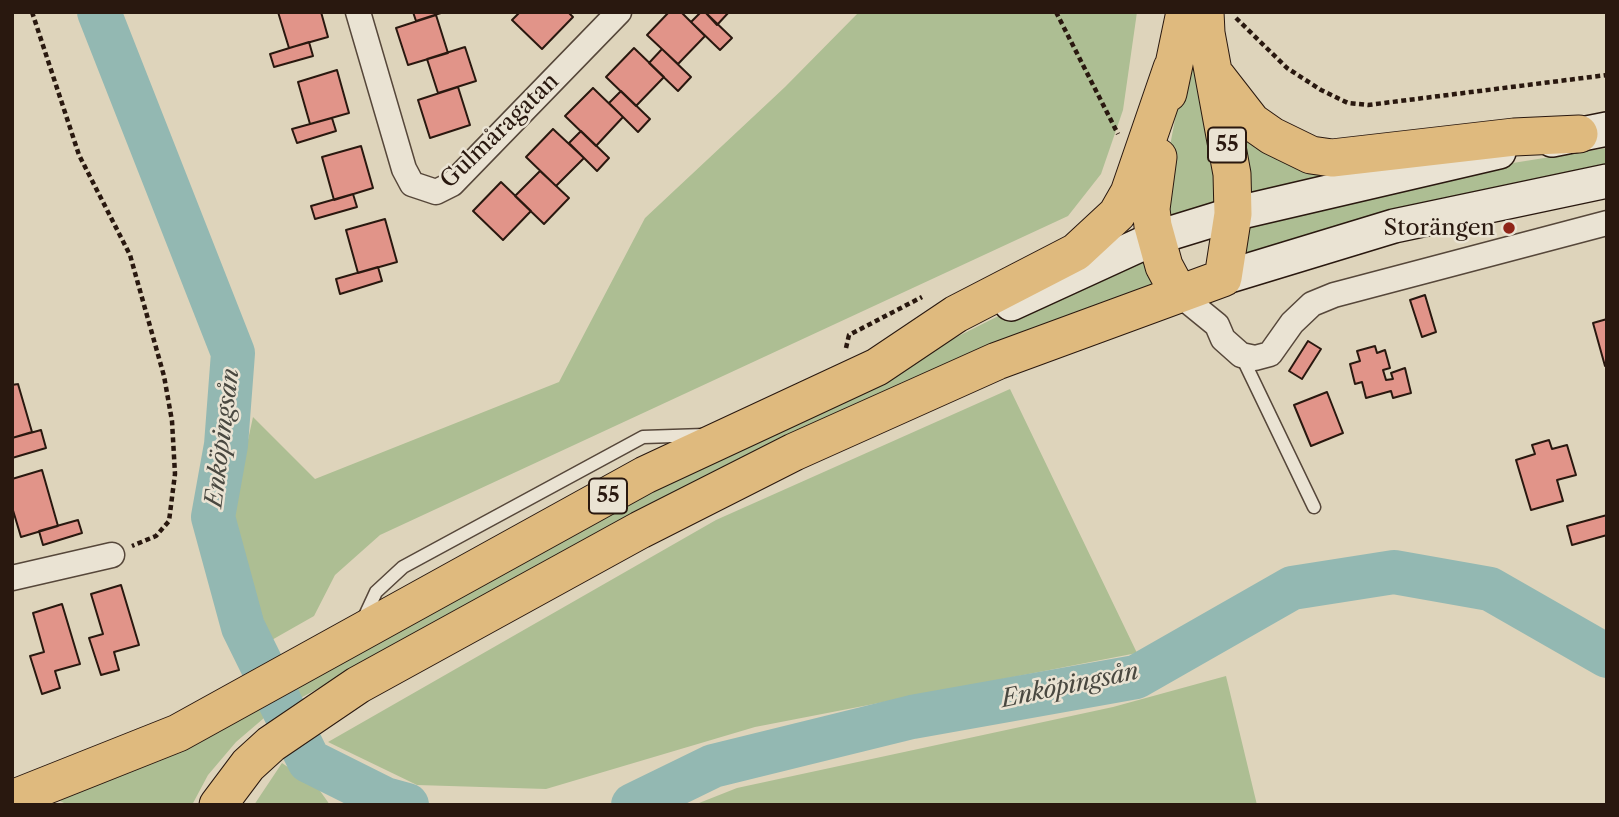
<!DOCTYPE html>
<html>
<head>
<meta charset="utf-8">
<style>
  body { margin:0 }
  #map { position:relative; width:1619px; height:817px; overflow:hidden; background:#ded4bb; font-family:"Libre Caslon Text",serif }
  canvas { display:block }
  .frame { position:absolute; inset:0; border:14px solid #29180f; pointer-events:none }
</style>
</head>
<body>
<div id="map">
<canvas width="1619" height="817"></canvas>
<div class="frame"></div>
</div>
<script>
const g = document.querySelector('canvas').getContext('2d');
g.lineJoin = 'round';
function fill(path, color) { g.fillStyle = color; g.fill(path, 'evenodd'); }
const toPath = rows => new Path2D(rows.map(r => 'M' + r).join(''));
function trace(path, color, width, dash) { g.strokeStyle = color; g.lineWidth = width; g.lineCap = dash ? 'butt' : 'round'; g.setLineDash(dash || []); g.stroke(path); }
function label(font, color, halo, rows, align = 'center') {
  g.font = font + ' "Libre Caslon Text",serif'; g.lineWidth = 5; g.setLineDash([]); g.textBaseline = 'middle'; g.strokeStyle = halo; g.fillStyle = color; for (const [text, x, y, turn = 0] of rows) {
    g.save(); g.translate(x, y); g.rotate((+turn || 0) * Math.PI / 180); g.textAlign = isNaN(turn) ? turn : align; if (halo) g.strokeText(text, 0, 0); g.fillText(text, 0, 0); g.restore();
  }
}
const green = toPath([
  [859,12,1137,12,1123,110,1101,174,1068,216,380,535,335,575,314,616,270,641,231,518,253,417,315,479,559,382,645,218,785,87],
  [1189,46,1193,46,1218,205,1167,218,1165,172],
  [1235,119,1341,171,1247,196],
  [1607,148,1607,163,1391,215,1241,260,1247,220,1450,173],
  [1140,257,1157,286,704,478,264,718,236,742,208,775,192,805,68,805,56,799,159,761,689,472,1032,299],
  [1010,389,1137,653,755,727,546,789,417,785,328,742,716,520],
  [1226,676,1257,805,694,805,737,788,1113,707],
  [282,763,318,788,330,805,254,805]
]);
const river = toPath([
  [99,12,233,353,226,445,213,517,243,627,309,761,385,799,407,805],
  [633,805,713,766,912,717,1136,677,1292,588,1394,572,1490,589,1607,656]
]);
const building = toPath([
  [278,12,321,12,328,37,289,48,278,12],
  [413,12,444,12,416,21,413,12],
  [520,12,568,12,573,17,542,49,512,20,520,12],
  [669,12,681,12,705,36,678,64,647,35,669,12],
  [701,12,705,12,732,38,720,50,691,22,701,12],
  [705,12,729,12,717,25,705,12],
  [436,15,448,53,408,65,396,28,436,15],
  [309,42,313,56,274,67,270,54,309,42],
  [465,47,476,81,438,93,427,59,465,47],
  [634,48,664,77,636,106,606,77,634,48],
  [662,49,691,77,678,91,649,63,662,49],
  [337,70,349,113,310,124,298,82,337,70],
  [458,87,470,125,430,138,418,100,458,87],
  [593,88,623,117,596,146,565,116,593,88],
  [621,91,650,119,638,132,609,103,621,91],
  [332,118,336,131,297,143,292,129,332,118],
  [553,129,584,158,556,186,526,157,553,129],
  [581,131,609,158,597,171,569,143,581,131],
  [361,146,373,188,334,200,322,157,361,146],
  [540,171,569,198,544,224,515,196,540,171],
  [501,182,531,211,503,240,473,211,501,182],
  [353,194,357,207,315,219,311,206,353,194],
  [385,219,397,262,358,273,346,230,385,219],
  [378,267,382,281,340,294,336,279,378,267],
  [1425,295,1436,332,1422,337,1410,300,1425,295],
  [1607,319,1607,366,1605,366,1593,323,1607,319],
  [1308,341,1321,349,1302,379,1289,371,1308,341],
  [1375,346,1377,353,1385,350,1390,368,1383,370,1386,380,1393,379,1391,373,1405,368,1411,393,1393,398,1391,391,1366,398,1362,382,1355,384,1350,364,1360,361,1357,351,1375,346],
  [18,384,32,432,12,438,12,385,18,384],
  [1327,392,1343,433,1311,446,1294,405,1327,392],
  [41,430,46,448,12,458,12,438,41,430],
  [1549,440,1552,449,1567,445,1576,475,1557,480,1563,501,1531,510,1516,460,1535,454,1532,445,1549,440],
  [42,470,58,526,21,537,12,507,12,479,42,470],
  [1607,515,1607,535,1572,545,1567,526,1607,515],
  [78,520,82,533,43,545,39,531,78,520],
  [121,585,139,645,114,652,119,670,101,675,89,638,103,634,91,594,121,585],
  [62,604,80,664,55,671,60,688,42,694,30,656,44,652,33,613,62,604]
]);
const path = toPath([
  [32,12,79,155,130,255,164,376,172,421,175,474,169,521,156,536,132,546],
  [1056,12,1118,134],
  [1236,18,1287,68,1321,90,1348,103,1368,105,1607,75],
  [846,348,849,335,922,297]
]);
const lane = toPath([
  [1241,355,1314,507],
  [363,620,376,592,403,567,643,437,704,435]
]);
const street = toPath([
  [358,12,404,169,412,184,436,192,452,184,619,12],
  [1179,294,1217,325,1223,339,1241,355,1255,358,1270,354,1292,323,1312,304,1334,295,1607,223],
  [12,578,112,555]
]);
const secondary = toPath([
  [1552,140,1607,129],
  [1223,278,1394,226,1607,181],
  [1011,304,1155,238,1233,214,1499,152]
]);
const primary = toPath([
  [1217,77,1252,122,1272,136,1311,155,1332,158,1514,137,1579,134],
  [1168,93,1185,12],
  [1158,157,1151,209,1153,226,1164,266,1179,294],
  [12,799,178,733,645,475,877,367,956,314,1076,252,1117,214,1129,193,1172,68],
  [218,805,248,765,271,744,358,685,640,530,794,452,997,361,1223,278,1233,214,1232,174,1206,33,1205,12]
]);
const markers = [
  [1509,228,7,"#8f2418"]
];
const shields = [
  [1227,145,38],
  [608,496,38]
];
const shieldNames = [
  ["55",1227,145],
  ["55",608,496]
];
const streetNames = [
  ["Gulmåragatan",500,131,-44]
];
const poiNames = [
  ["Storängen",1495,228]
];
const waterNames = [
  ["Enköpingsån",223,438,-83],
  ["Enköpingsån",1070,686,-12]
];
fill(green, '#adbe93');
trace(river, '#93b8b2', 44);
fill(building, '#e19489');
trace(building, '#29180f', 2);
trace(lane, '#56473a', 15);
trace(street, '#56473a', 27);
trace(secondary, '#29180f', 36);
trace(primary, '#29180f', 39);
trace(path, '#29180f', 4.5, [5, 3.5]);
trace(lane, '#eae3d3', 12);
trace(street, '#eae3d3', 24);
trace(secondary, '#eae3d3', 33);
trace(primary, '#dfba7e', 37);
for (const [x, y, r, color] of markers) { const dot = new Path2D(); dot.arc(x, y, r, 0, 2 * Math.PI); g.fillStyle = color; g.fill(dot); trace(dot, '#eae3d3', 2.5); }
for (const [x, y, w] of shields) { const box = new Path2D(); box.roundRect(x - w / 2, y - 17.5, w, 35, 5); g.fillStyle = '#eae3d3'; g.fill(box); trace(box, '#29180f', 2); }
label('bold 21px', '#29180f', null, shieldNames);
label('23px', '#29180f', '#eae3d3', streetNames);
label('23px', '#29180f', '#eae3d3', poiNames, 'right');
label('italic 24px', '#494840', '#eae3d3', waterNames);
</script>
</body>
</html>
